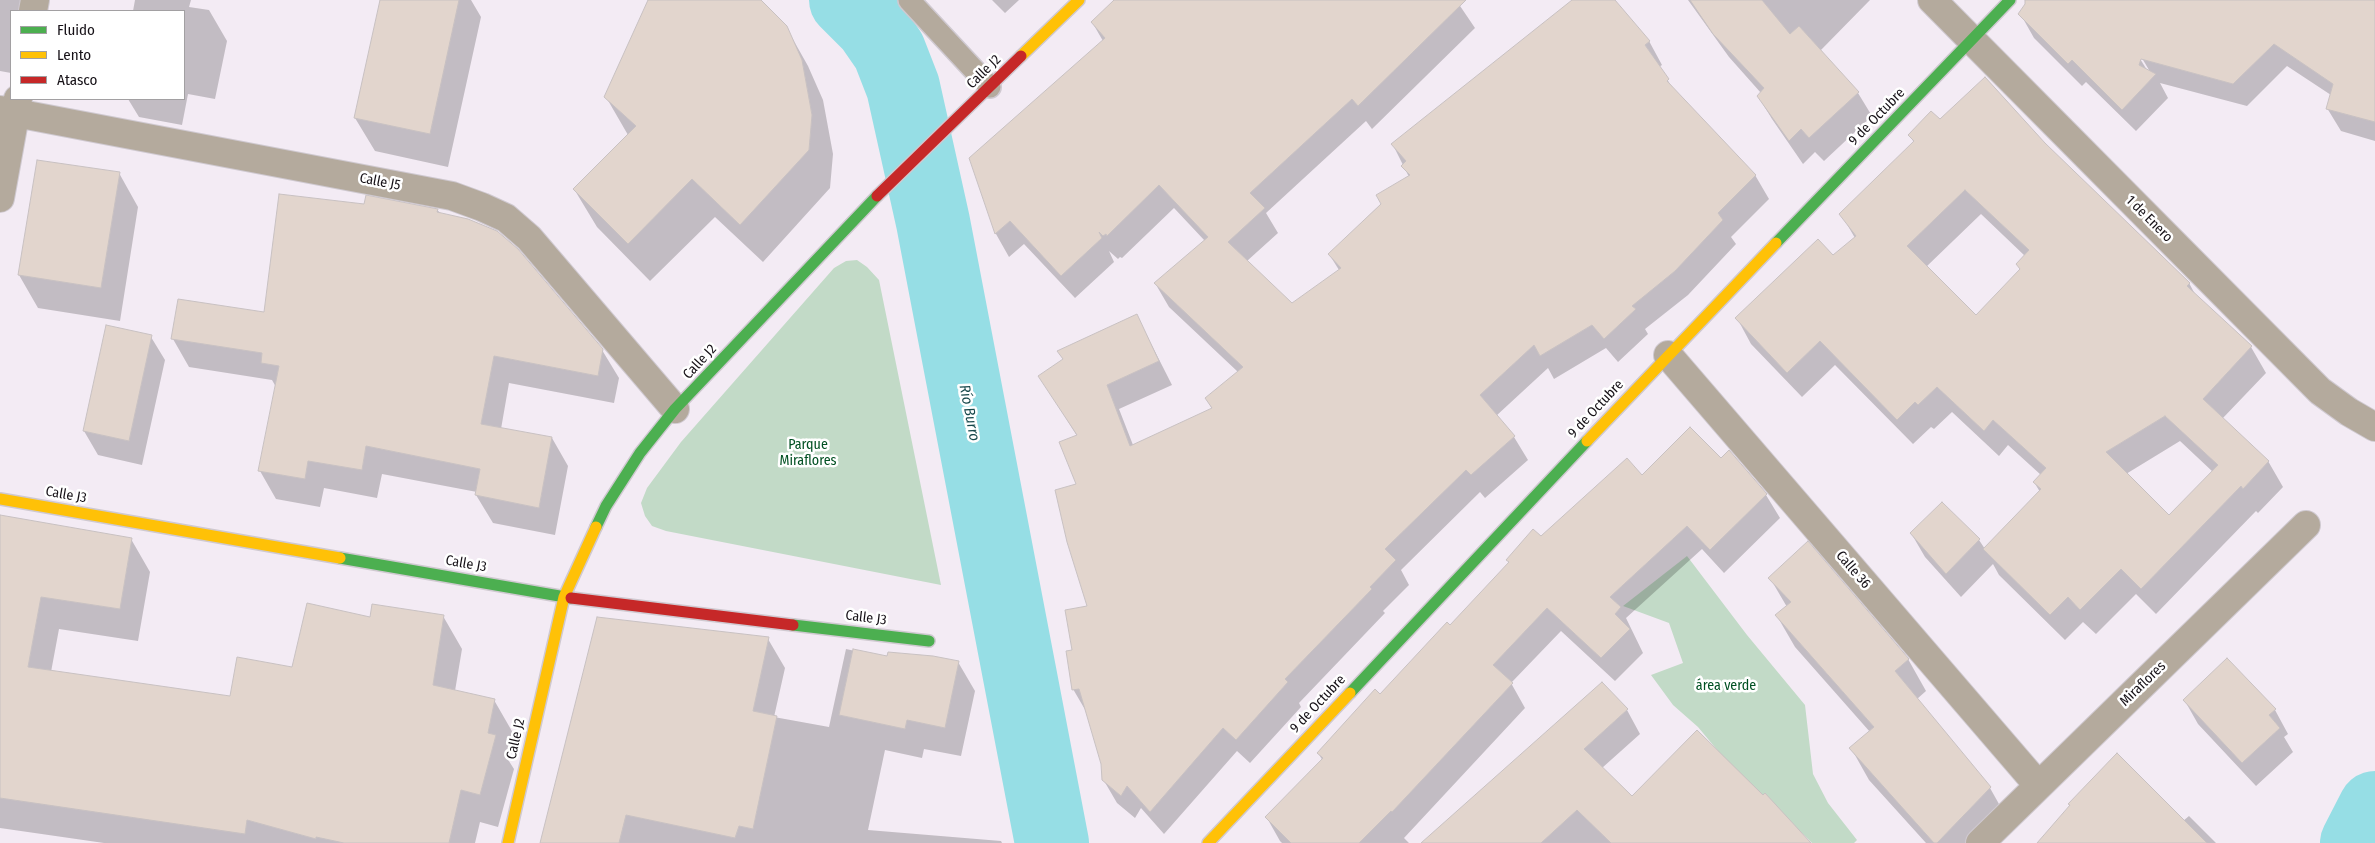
<!DOCTYPE html>
<html>
<head>
<meta charset="utf-8">
<style>
  body { margin:0 }
  #map { position:relative; width:2375px; height:843px; overflow:hidden; background:#f3ebf4; font-family:"Fira Sans Condensed",sans-serif }
  canvas { display:block }
  .legend { position:absolute; left:10px; top:10px; width:175px; height:90px; box-sizing:border-box; background:#fff; border:1px solid #a2a0a2; margin:0; padding:6px 9px; list-style:none; font-size:15px; color:#161117 }
  .legend li { display:flex; align-items:center; gap:10px; height:25px }
  .legend b { width:25px; border:1px solid #a2a0a2 }
</style>
</head>
<body>
<div id="map">
<canvas width="2375" height="843"></canvas>
<ul class="legend">
<li><b style="height:6px;background:#4caf50"></b>Fluido</li>
<li><b style="height:6px;background:#ffc107"></b>Lento</li>
<li><b style="height:6px;background:#c62828"></b>Atasco</li>
</ul>
</div>
<script>
const g = document.querySelector('canvas').getContext('2d');
g.lineJoin = 'round';
function fill(path, color) { g.fillStyle = color; g.fill(path, 'evenodd'); }
const toPath = rows => new Path2D(rows.map(r => 'M' + r).join(''));
function trace(path, color, width, dash) { g.strokeStyle = color; g.lineWidth = width; g.lineCap = dash ? 'butt' : 'round'; g.setLineDash(dash || []); g.stroke(path); }
function label(font, color, halo, rows, align = 'center') {
  g.font = font + ' "Fira Sans Condensed",sans-serif'; g.lineWidth = 5; g.setLineDash([]); g.textBaseline = 'middle'; g.strokeStyle = halo; g.fillStyle = color; for (const [text, x, y, turn = 0] of rows) {
    g.save(); g.translate(x, y); g.rotate((+turn || 0) * Math.PI / 180); g.textAlign = isNaN(turn) ? turn : align; if (halo) g.strokeText(text, 0, 0); g.fillText(text, 0, 0); g.restore();
  }
}
const green = toPath([
  [857,260,867,267,879,280,941,585,666,531,652,526,645,516,641,503,647,488,681,442,834,268,846,261],
  [1687,556,1747,635,1805,705,1813,774,1828,803,1857,840,1854,843,1812,843,1779,810,1733,769,1698,727,1673,705,1651,675,1683,663,1669,623,1623,606]
]);
const shadow = toPath([
  [0,0,27,0,25,11,11,11,11,73,0,71],
  [135,0,191,0,189,7,209,10,227,41,215,99,188,94,182,125,139,117,128,99,184,99,184,11,133,11],
  [381,0,471,0,481,17,448,167,375,151,355,118],
  [650,0,759,0,786,27,808,66,823,100,833,154,830,188,763,262,715,217,650,281,597,227,574,189,628,135,606,97],
  [992,0,1019,0,1005,13],
  [1116,0,1456,0,1475,28,1372,129,1366,121,1266,213,1278,233,1247,261,1291,305,1339,270,1329,254,1409,177,1393,145,1573,0,1613,0,1649,41,1662,65,1659,67,1674,90,1755,175,1769,199,1731,237,1736,244,1688,295,1645,329,1648,334,1618,362,1606,348,1554,379,1548,368,1496,416,1514,437,1528,460,1485,498,1480,492,1401,570,1409,585,1383,611,1385,613,1299,703,1301,707,1250,763,1237,751,1164,834,1141,808,1135,818,1117,803,1103,779,1102,764,1087,713,1073,689,1073,651,1088,607,1078,485,1077,436,1040,376,1064,360,1058,351,1137,316,1172,385,1119,409,1133,445,1212,409,1206,398,1238,372,1169,307,1155,283,1205,241,1174,208,1122,258,1120,257,1118,259,1109,251,1114,262,1075,298,1024,244,1009,257,996,234,970,158,1103,41,1092,22],
  [1688,0,1870,0,1820,51,1858,93,1872,116,1824,161,1815,152,1803,164,1772,119,1758,96,1761,93,1729,57],
  [2037,0,2375,0,2375,141,2341,131,2327,108,2331,95,2287,66,2247,106,2160,83,2168,98,2136,131,2086,82,2082,86,2034,38,2021,15],
  [2139,53,2149,70,2147,70,2137,54],
  [1940,120,2044,143,2189,283,2196,296,2251,347,2266,373,2222,419,2268,461,2283,487,2258,513,2256,511,2156,614,2136,594,2096,634,2083,622,2065,640,1999,575,1993,564,1961,597,1925,557,1911,533,1942,504,1979,540,1985,549,2040,492,2034,482,2041,475,2008,445,1999,456,1952,412,1934,429,1931,427,1913,444,1835,365,1802,397,1751,344,1737,318,1833,257,1855,238,1841,214,1914,143,1910,135],
  [1981,214,2025,256,2017,264,2021,270,1976,317,1926,267],
  [2180,441,2213,472,2169,517,2126,474],
  [119,173,138,207,120,321,38,308,19,275],
  [365,206,437,210,602,350,619,378,614,403,509,383,501,429,552,438,568,466,555,535,493,523,476,495,477,492,382,474,377,498,324,488,320,507,276,499,260,471,276,387,272,380,189,367,173,339,265,313],
  [151,337,165,360,142,465,98,455,84,431],
  [1721,460,1766,495,1780,518,1724,573,1702,549,1626,618,1643,653,1615,681,1561,631,1511,683,1525,708,1404,838,1409,843,1282,843,1280,841,1267,818,1323,761,1318,753,1450,627,1510,563,1508,560,1642,477],
  [0,516,131,539,150,572,138,641,59,629,51,672,231,698,293,669,371,619,443,616,462,649,455,691,494,700,513,733,507,758,514,769,498,827,480,822,475,843,104,843,0,828],
  [1770,578,1908,659,1926,691,1917,699,1990,788,2008,820,1986,843,1926,843,1869,780,1851,748,1870,732,1795,647,1777,616,1787,607],
  [768,639,785,668,774,717,829,727,846,649,887,658,958,662,975,691,961,756,924,749,922,758,885,750,868,830,1001,841,1002,843,541,843],
  [2185,701,2275,710,2288,734,2284,737,2293,752,2256,786,2198,724],
  [1627,710,1640,734,1602,768,1632,797,1810,843,1423,843],
  [2189,816,2216,843,2038,843,2183,821]
]);
const river = toPath([
  [846,0,871,25,889,51,903,87,933,222,1052,843],
  [2357,843,2375,808]
]);
const building = toPath([
  [380,0,459,0,430,134,354,118,380,0],
  [648,0,761,0,787,26,802,60,812,115,809,150,740,225,692,179,628,244,573,189,636,126,604,97,648,0],
  [1114,0,1466,0,1358,106,1352,99,1250,193,1265,208,1228,242,1292,303,1341,268,1328,254,1381,204,1376,195,1410,175,1401,166,1406,161,1391,144,1572,0,1615,0,1650,41,1645,45,1669,79,1667,81,1756,175,1718,213,1723,220,1675,271,1632,306,1636,309,1604,339,1592,325,1540,356,1534,345,1480,395,1515,436,1471,475,1466,470,1385,549,1396,560,1370,587,1372,589,1285,679,1288,682,1236,740,1223,728,1150,812,1127,786,1121,796,1102,780,1101,764,1079,689,1072,690,1066,651,1072,650,1065,610,1087,606,1067,542,1055,490,1076,484,1059,442,1077,435,1038,376,1063,359,1057,351,1137,314,1159,361,1107,385,1130,446,1212,408,1205,398,1243,367,1154,283,1208,237,1159,185,1107,236,1106,234,1103,236,1099,232,1102,238,1061,276,1010,221,995,234,969,158,1105,38,1091,22,1114,0],
  [1690,0,1762,0,1790,34,1799,26,1859,92,1809,138,1801,129,1789,141,1757,96,1764,88,1713,34,1690,0],
  [2025,0,2375,0,2375,122,2326,109,2333,84,2274,44,2233,84,2141,59,2139,65,2156,74,2122,110,2072,60,2068,64,2018,14,2025,4,2025,0],
  [1985,77,2045,143,2190,283,2187,286,2252,346,2203,399,2269,461,2243,489,2241,486,2141,589,2121,569,2080,610,2068,597,2050,615,1983,549,2041,489,2033,482,2046,468,1993,420,1984,431,1937,387,1918,405,1915,402,1897,420,1820,341,1787,373,1735,318,1818,239,1833,255,1856,236,1839,214,1914,141,1908,135,1931,111,1940,119,1985,77],
  [1965,190,2029,250,2016,264,2020,269,1976,315,1907,246,1965,190],
  [2165,416,2218,465,2169,515,2106,452,2165,416],
  [37,160,120,172,101,288,18,275,37,160],
  [279,194,364,204,366,195,438,209,437,212,468,219,497,231,518,249,603,349,598,376,494,356,481,424,552,437,539,508,475,495,480,469,366,446,362,470,308,461,305,479,258,471,279,366,261,363,262,353,171,339,178,299,264,312,279,194],
  [106,325,152,335,129,441,83,431,106,325],
  [1690,427,1721,458,1729,450,1767,494,1710,550,1687,526,1610,597,1621,607,1615,614,1630,629,1601,658,1547,608,1493,665,1513,683,1392,812,1391,811,1359,843,1291,843,1265,817,1323,758,1317,753,1375,689,1380,694,1447,622,1450,625,1509,562,1506,560,1533,529,1541,536,1627,458,1642,475,1690,427],
  [1942,502,1980,539,1946,574,1910,533,1942,502],
  [0,515,132,538,120,609,41,597,28,667,230,696,237,657,292,667,307,603,370,617,372,604,444,615,433,685,495,699,488,733,496,735,480,795,461,790,449,843,344,843,316,837,316,839,247,820,245,834,0,798,0,515],
  [1808,541,1909,659,1895,671,1991,787,1937,843,1934,843,1849,748,1874,727,1775,615,1791,602,1768,578,1808,541],
  [597,617,769,637,753,711,777,716,753,829,739,826,735,838,626,815,619,843,540,843,597,617],
  [853,649,887,656,888,652,933,656,959,661,945,728,907,720,905,729,839,715,853,649],
  [2227,658,2276,709,2269,715,2280,728,2242,763,2183,700,2227,658],
  [1602,682,1628,709,1584,749,1632,796,1697,730,1763,795,1765,793,1811,843,1611,843,1577,810,1541,843,1421,843,1602,682],
  [2117,753,2207,843,2037,843,2070,805,2068,804,2117,753]
]);
const lane = toPath([
  [909,0,990,87]
]);
const street = toPath([
  [1932,0,2320,391,2349,412,2375,427],
  [33,11,35,0],
  [0,110,452,196,482,207,506,218,529,238,675,409],
  [0,198,18,99],
  [1668,355,2038,785],
  [1980,843,2306,525]
]);
const fast = toPath([
  [1776,243,2010,0],
  [596,527,606,506,640,453,675,409,877,196],
  [340,558,571,598],
  [793,625,929,641],
  [1350,693,1587,441]
]);
const slow = toPath([
  [1021,56,1079,0],
  [1587,441,1776,243],
  [0,499,340,558],
  [508,843,564,597,596,527],
  [1208,843,1350,693]
]);
const jam = toPath([
  [877,196,1021,56],
  [571,598,793,625]
]);
const streetNames = [
  ["Calle J2",984,72,-44],
  ["9 de Octubre",1877,117,-46],
  ["Calle J5",380,182,11],
  ["1 de Enero",2149,219,45],
  ["Calle J2",700,362,-47],
  ["9 de Octubre",1596,409,-47],
  ["Calle J3",66,495,10],
  ["Calle J3",466,564,10],
  ["Calle 36",1853,570,49],
  ["Calle J3",866,618,7],
  ["Miraflores",2143,684,-44],
  ["9 de Octubre",1318,704,-47],
  ["Calle J2",516,739,-77]
];
const parkNames = [
  ["Parque",808,445],
  ["Miraflores",808,461],
  ["área verde",1726,686]
];
const waterNames = [
  ["Río Burro",969,413,79]
];
fill(green, '#c2dac7');
fill(shadow, '#0003');
trace(river, '#96dee5', 74);
fill(building, '#e2d5cd');
trace(building, '#c8c1c2', 1);
trace(lane, '#cfc9d0', 24);
trace(street, '#cfc9d0', 30);
trace(fast, '#cfc9d0', 14);
trace(slow, '#cfc9d0', 14);
trace(jam, '#cfc9d0', 14);
trace(lane, '#b4aa9d', 21);
trace(street, '#b4aa9d', 28);
trace(fast, '#4caf50', 11);
trace(slow, '#ffc107', 11);
trace(jam, '#c62828', 11);
label('14px', '#161117', '#fff', streetNames);
label('14px', '#005022', '#fff', parkNames);
label('italic 15px', '#17484b', '#fff', waterNames);
</script>
</body>
</html>
